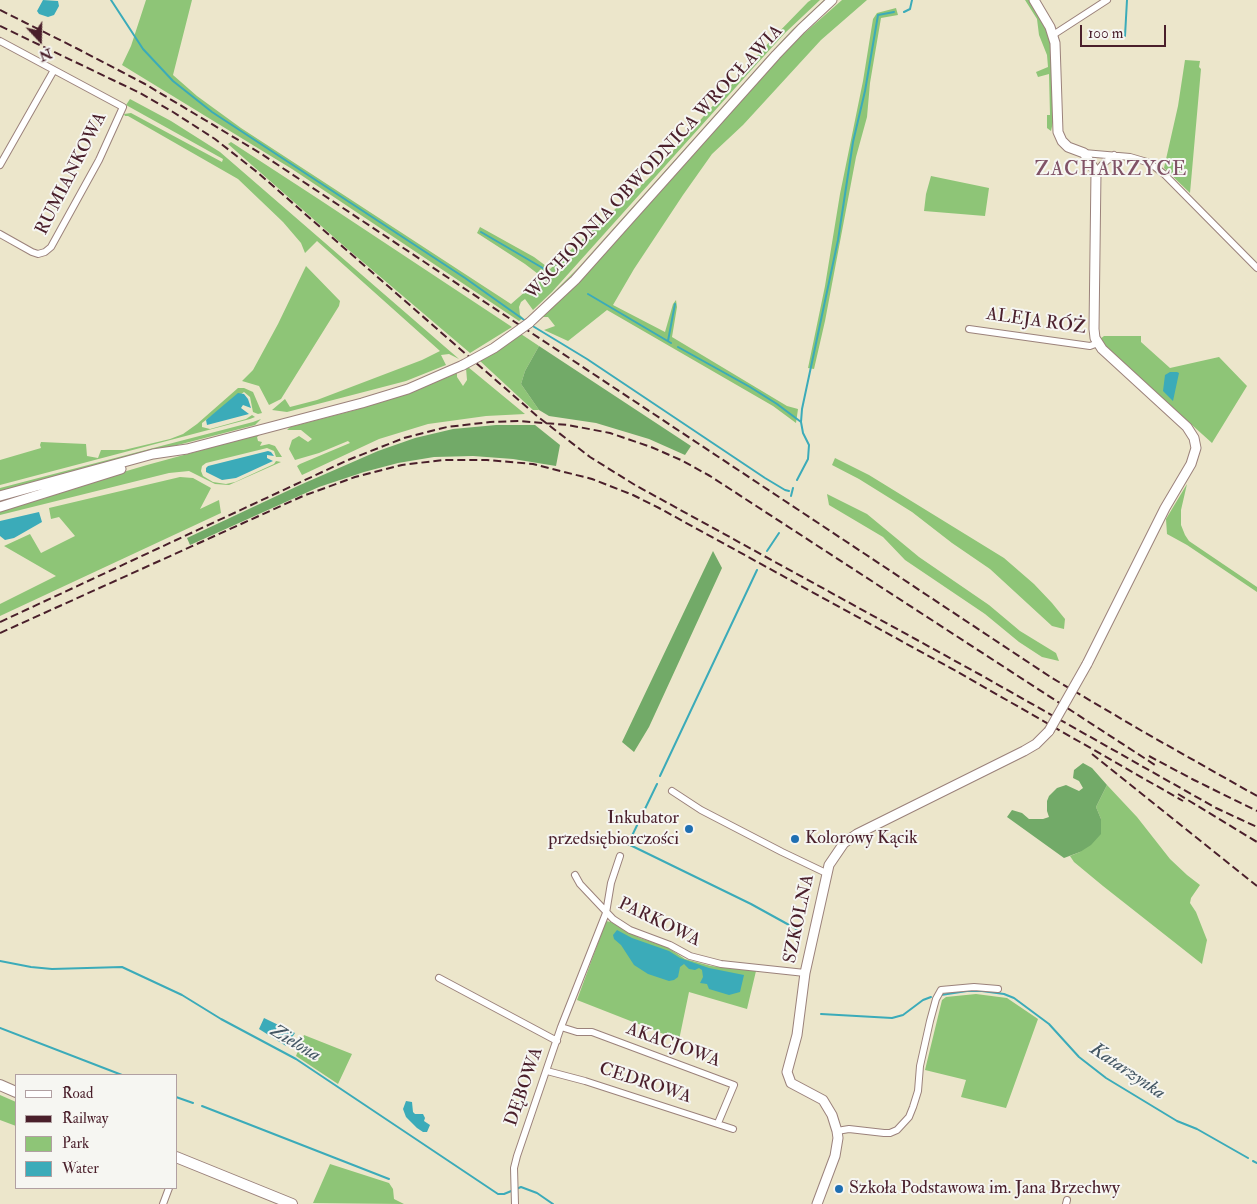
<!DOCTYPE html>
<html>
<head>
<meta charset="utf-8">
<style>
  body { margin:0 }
  #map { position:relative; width:1257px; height:1204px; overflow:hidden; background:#ece6cb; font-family:"IM FELL Double Pica",serif }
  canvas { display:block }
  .legend { position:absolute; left:15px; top:1074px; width:162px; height:115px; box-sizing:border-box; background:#f6f6f2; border:1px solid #b1a0a2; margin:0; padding:6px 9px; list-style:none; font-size:15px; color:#4a1f2b }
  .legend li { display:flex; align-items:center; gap:10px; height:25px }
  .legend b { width:25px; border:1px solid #b1a0a2 }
  .north { position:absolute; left:15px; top:15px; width:50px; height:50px; -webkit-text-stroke:4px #f6f6f2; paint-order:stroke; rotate:159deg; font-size:14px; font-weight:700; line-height:20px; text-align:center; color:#4a1f2b }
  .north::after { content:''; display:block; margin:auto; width:18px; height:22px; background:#4a1f2b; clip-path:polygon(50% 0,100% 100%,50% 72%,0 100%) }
  .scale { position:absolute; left:1080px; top:25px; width:86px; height:22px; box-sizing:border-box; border:2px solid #4a1f2b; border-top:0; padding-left:6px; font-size:15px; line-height:18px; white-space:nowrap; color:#4a1f2b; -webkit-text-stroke:4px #f6f6f2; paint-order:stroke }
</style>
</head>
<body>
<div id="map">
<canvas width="1257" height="1204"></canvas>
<ul class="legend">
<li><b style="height:6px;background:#fff"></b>Road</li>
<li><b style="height:6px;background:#4a1f2b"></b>Railway</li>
<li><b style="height:14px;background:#8ec577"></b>Park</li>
<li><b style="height:14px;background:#3babb9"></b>Water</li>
</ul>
<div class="north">N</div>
<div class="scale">100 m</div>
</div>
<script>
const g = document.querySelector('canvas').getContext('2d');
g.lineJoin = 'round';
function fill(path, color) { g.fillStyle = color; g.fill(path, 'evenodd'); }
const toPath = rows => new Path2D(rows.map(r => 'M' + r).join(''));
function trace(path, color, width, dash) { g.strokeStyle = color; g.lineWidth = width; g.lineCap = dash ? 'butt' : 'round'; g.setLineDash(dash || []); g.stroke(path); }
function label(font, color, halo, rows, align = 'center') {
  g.font = font + ' "IM FELL Double Pica",serif'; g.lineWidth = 4; g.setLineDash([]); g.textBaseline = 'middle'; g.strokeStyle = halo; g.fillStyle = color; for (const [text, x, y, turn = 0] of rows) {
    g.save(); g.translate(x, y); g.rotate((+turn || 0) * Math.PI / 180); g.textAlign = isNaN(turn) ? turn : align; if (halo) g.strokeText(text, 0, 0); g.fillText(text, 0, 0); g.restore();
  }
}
const green = toPath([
  [146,0,192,0,173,75,197,96,241,128,511,304,542,277,525,264,477,233,480,227,534,257,550,269,649,178,772,39,808,2,811,0,820,0,785,33,754,67,552,292,533,310,525,299,521,302,519,307,520,315,523,318,519,321,292,169,122,65,131,46],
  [824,0,825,0,792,31,566,282,534,312,578,268,766,58,792,30],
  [842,0,867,0,821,40,743,125,712,154,683,195,634,269,613,305,665,332,673,304,676,300,677,307,672,337,787,406,798,409,796,423,773,406,607,310,568,341,544,330,555,326,548,317,542,317,577,283,792,44],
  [1025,0,1030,0,1051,38,1053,122,1051,131,1047,128,1047,115,1050,115,1049,74,1038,77,1036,72,1048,67,1047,55,1039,35,1037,19],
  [896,8,898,15,881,18,870,83,867,117,856,157,825,321,814,369,808,368,825,286,840,194,863,81,873,19,877,13],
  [1185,60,1200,61,1199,67,1201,69,1190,193,1164,168,1178,106],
  [130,99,171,121,220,152,459,359,449,354,441,355,446,365,406,381,287,412,272,410,285,399,290,407,317,400,422,360,440,351,317,241,305,253,301,243,283,222,238,179,128,116,125,116,124,114,131,113,222,162,223,159,126,105],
  [231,142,317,198,512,327,470,353,344,246,228,144],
  [931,176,989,188,985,216,924,211,926,194],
  [306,266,340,301,339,306,281,399,269,405,259,386,242,381,253,370,278,324],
  [521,334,539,346,525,371,521,384,539,410,533,410,480,361],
  [1104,336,1141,336,1141,342,1170,368,1219,357,1247,386,1212,443,1103,345,1100,339],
  [468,367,525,414,486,416,428,424,379,439,302,475,297,466,300,464,350,443,348,441,319,453,295,460,289,449,292,440,299,436,308,442,312,439,301,430,287,430,290,427,355,410,417,390,457,373,457,377,463,386,467,380,466,368],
  [238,388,244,388,253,392,262,413,258,414,253,412,250,397,244,392,206,420,202,423,202,427,210,429,246,419,252,415,255,417,250,419,0,485,0,460,41,448,40,445,41,442,86,444,87,456,98,458,101,450,124,450,170,439,183,434,197,424],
  [261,419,255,425,0,491,0,488,253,422],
  [261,434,257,437,258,441,262,442,260,446,269,444,275,446,282,457,276,457,274,451,267,448,206,463,202,466,201,471,203,476,213,482,226,484,235,482,274,464,276,461,281,462,229,485,215,484,189,471,169,473,0,515,0,510,46,498,45,495,147,465],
  [835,458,869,475,1004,558,1034,584,1052,603,1065,619,1064,629,1052,626,990,569,952,543,912,512,859,479,832,465],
  [180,477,193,478,211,488,200,509,219,500,221,513,0,616,0,604,56,576,4,546,30,534,41,553,75,536,59,517,51,519,49,508],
  [1187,484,1181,510,1181,525,1185,535,1189,541,1257,587,1257,592,1187,545,1167,534,1166,519],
  [827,494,867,514,919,557,989,605,1020,631,1056,653,1059,661,1042,657,1019,642,985,614,905,560,883,537,829,505],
  [1107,785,1137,817,1170,859,1187,875,1200,885,1191,898,1190,903,1196,912,1207,940,1202,964,1103,886,1074,862,1070,856,1080,852,1101,819,1096,807],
  [606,921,611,922,640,938,667,947,685,959,711,966,756,971,747,1009,689,992,679,1040,577,1000],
  [976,994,1007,998,1038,1019,1006,1108,961,1097,966,1080,925,1070,942,1000,946,997],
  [304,1035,352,1054,338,1084,296,1056],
  [0,1095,16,1102,16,1126,0,1120],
  [330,1164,389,1183,393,1189,394,1199,404,1204,313,1203]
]);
const forest = toPath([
  [539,346,691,446,685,455,649,439,596,423,549,416,539,410,521,384,525,371],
  [496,425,535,425,560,445,556,466,513,459,473,456,434,457,398,463,364,472,319,487,190,545,187,538,300,485,378,451,415,438,453,429],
  [713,551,722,568,649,727,634,752,622,742],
  [1083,763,1092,768,1107,785,1096,807,1101,819,1101,834,1091,845,1080,852,1064,858,1007,817,1012,810,1022,813,1029,819,1043,819,1049,817,1047,811,1047,801,1049,796,1057,788,1066,785,1079,791,1083,788,1079,781,1073,778,1074,770]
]);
const water = toPath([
  [43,0,58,1,59,6,54,15,48,17,39,14,37,11],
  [1170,372,1177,372,1179,373,1173,401,1163,391,1165,375],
  [238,393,244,394,248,399,251,408,243,405,241,408,249,414,207,425,206,420],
  [268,451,271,452,274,456,267,455,267,458,273,461,236,478,222,480,206,472,206,468,208,466],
  [39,512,42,522,14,538,5,540,0,536,0,521],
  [617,930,632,938,669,951,680,958,709,968,744,975,740,992,729,995,709,989,707,984,700,983,703,977,702,970,699,968,695,970,689,969,684,964,680,967,678,977,674,980,669,981,648,974,634,965,621,945,614,939,613,935],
  [264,1018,295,1033,286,1046,259,1029],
  [406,1101,412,1102,413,1112,415,1114,423,1114,425,1118,424,1121,430,1125,427,1132,423,1132,417,1128,406,1117,403,1109]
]);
const stream = toPath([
  [111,0,143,49,173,81,212,112,465,278,527,322],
  [904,12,910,9,912,0],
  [1125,36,1127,0],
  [481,232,553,274],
  [588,294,671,343],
  [531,325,587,359,765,478,785,490,789,491],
  [668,341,675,304],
  [678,347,750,387,777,404,801,422],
  [797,480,808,459,809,445,803,433,801,422,802,409,838,240,853,142,865,91,878,15,894,12],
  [791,496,793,488],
  [767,551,779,533],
  [660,776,757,570],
  [657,784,628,844,751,904,800,931],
  [0,961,31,967,52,969,122,967,182,995,221,1019,296,1059,498,1194,504,1194,521,1187,537,1193,553,1204],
  [941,995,967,991,982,991,1004,994,1014,998,1049,1024,1079,1057,1106,1078,1177,1121,1197,1129,1248,1158],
  [821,1014,892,1018,903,1015,923,1000,931,997],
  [0,1028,122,1075],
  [176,1097,193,1103],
  [202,1106,389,1179],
  [1253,1161,1257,1163]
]);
const minor = toPath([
  [1053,35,1107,0],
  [0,41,123,107,99,160,51,247,45,252,38,254,32,252,0,234],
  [1084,153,1130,157,1147,162,1155,167,1164,174,1257,268],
  [0,165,54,70],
  [1096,172,1103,164,1114,155],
  [969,329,1090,346,1098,343],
  [672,791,701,810,782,852,826,873],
  [575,875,580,884,613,919,630,930,670,945,690,956,721,964,805,973],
  [439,978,557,1041],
  [561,1027,577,1032,592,1032,734,1085,718,1123],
  [547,1071,585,1081,733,1129],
  [837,1131,849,1129,884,1133,890,1133,897,1130,909,1117,913,1107,918,1091,920,1066,930,1021,936,999,941,990,974,987,998,989],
  [163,1204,169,1188],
  [515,1204,514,1168,517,1156,561,1027,606,913,611,883,620,856],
  [1066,1204,1067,1200]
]);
const tertiary = toPath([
  [1034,0,1050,27,1055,43,1058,132,1062,141,1068,147,1084,153,1096,172,1094,329,1095,338,1102,349,1187,427,1194,438,1196,448,1191,464,1165,508,1087,664],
  [817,1204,835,1156,838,1138,837,1131,832,1115,823,1100,791,1083,787,1072,797,1035,805,973,829,865,844,843,857,834,1024,751,1036,744,1049,731]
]);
const secondary = toPath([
  [529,323,575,280,776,55,801,29,832,0],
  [0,496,153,454,187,449,362,403,408,389,463,365],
  [0,507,121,469]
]);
const primary = toPath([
  [0,1085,16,1092],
  [176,1157,292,1204]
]);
const rail = toPath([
  [0,10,76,48,145,84,260,153,1052,678,1142,731,1257,796],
  [0,26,140,93,173,112,215,139,257,172,537,416,590,457,635,485,979,674,1216,808,1257,827],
  [0,622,348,460,404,438,447,427,490,422,519,421,568,425,610,433,651,447,681,460,710,476,1155,765],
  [0,633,303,496,355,477,402,465,443,460,487,460,533,464,592,479,633,495,659,508,956,671,1183,801],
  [1092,754,1257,886],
  [1149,756,1194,780,1257,811],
  [1178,794,1257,842]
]);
const tertiaryBridge = toPath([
  [1049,731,1087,664]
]);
const secondaryBridge = toPath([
  [463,365,494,348,529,323]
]);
const markers = [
  [689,829,5,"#1f6fb2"],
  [795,839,5,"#1f6fb2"],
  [839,1189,5,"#1f6fb2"]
];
const streetNames = [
  ["WSCHODNIA OBWODNICA WROCŁAWIA",655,163,-47],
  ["RUMIANKOWA",72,174,-63],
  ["ALEJA RÓŻ",1036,322,8],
  ["SZKOLNA",800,919,-78],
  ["PARKOWA",659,923,26],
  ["AKACJOWA",673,1046,20],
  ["CEDROWA",645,1084,18],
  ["DĘBOWA",525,1087,-71]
];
const poiNames = [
  ["Inkubator",679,819,"right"],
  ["przedsiębiorczości",679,840,"right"],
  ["Kolorowy Kącik",805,839],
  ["Szkoła Podstawowa im. Jana Brzechwy",849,1189]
];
const waterNames = [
  ["Zielona",295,1044,31],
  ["Katarzynka",1127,1072,34]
];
const quarterNames = [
  ["ZACHARZYCE",1111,171]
];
fill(green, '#8ec577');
fill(forest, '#72aa68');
fill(water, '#3babb9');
trace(stream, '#3babb9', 2);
trace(minor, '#9b827b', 8);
trace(tertiary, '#9b827b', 11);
trace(secondary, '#9b827b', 11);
trace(primary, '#9b827b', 12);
trace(minor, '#fff', 6);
trace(tertiary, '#fff', 9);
trace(secondary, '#fff', 9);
trace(primary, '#fff', 10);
trace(rail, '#4a1f2b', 2, [8, 4]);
trace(tertiaryBridge, '#9b827b', 11, []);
trace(secondaryBridge, '#9b827b', 11, []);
trace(tertiaryBridge, '#fff', 9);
trace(secondaryBridge, '#fff', 9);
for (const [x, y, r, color] of markers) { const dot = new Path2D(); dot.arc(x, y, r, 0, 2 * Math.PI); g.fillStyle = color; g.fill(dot); trace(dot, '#f6f6f2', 2); }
label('18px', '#4a1f2b', '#f6f6f2', streetNames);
label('18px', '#4a1f2b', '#f6f6f2', poiNames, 'left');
label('italic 19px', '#445764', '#f6f6f2', waterNames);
g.letterSpacing = '1px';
label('20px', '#805266', '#f6f6f2', quarterNames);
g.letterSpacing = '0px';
</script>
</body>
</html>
